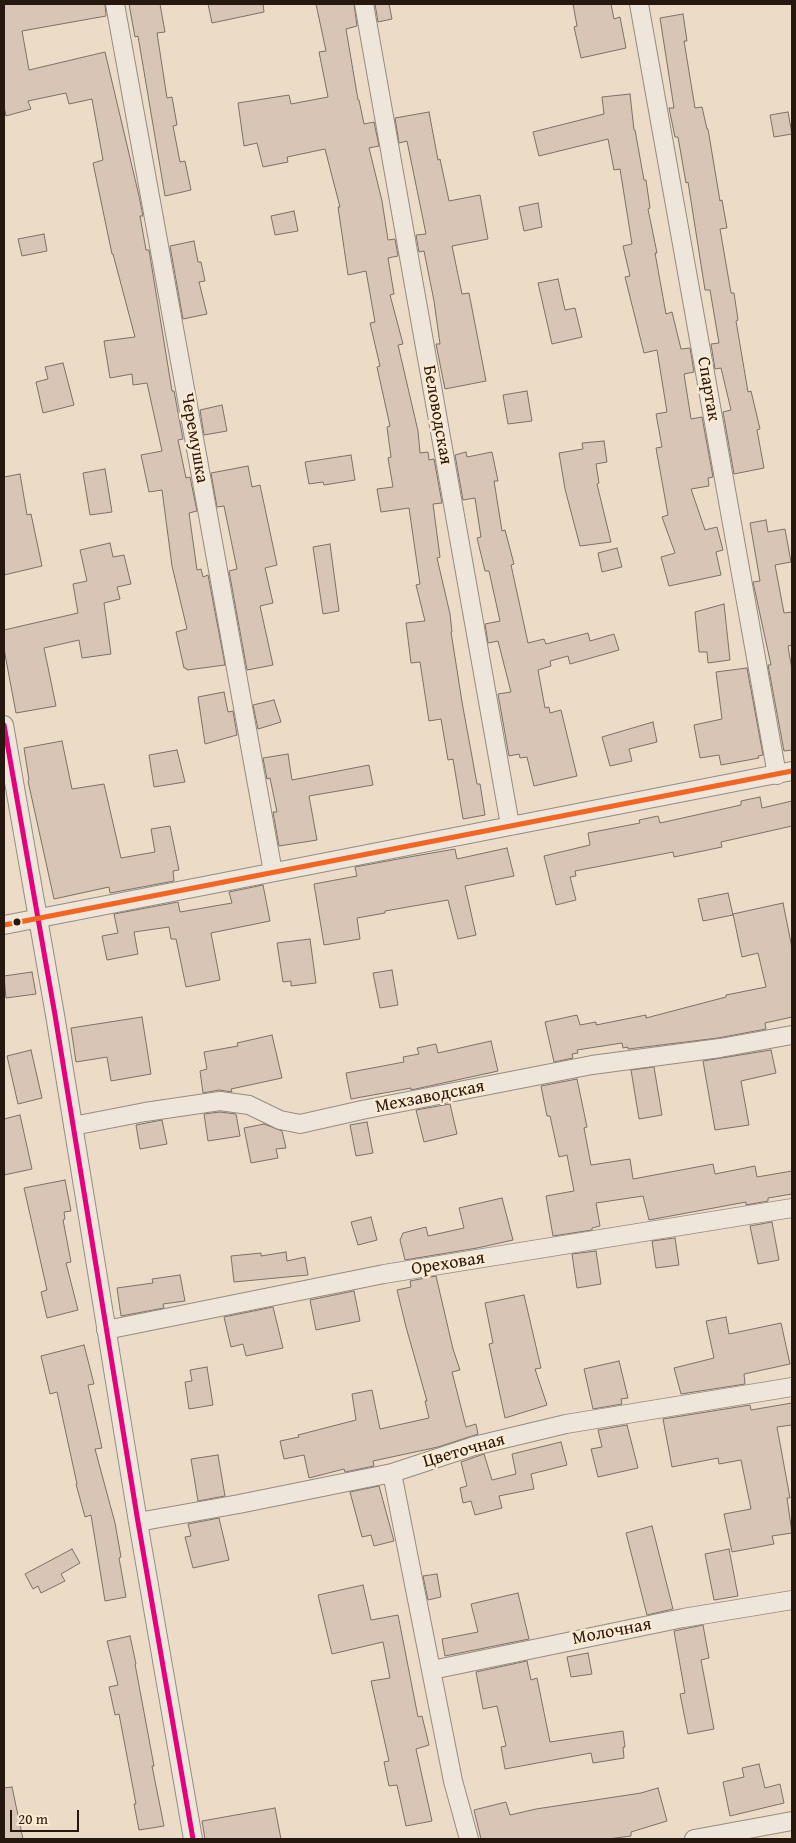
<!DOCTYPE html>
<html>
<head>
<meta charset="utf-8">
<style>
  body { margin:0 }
  #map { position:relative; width:796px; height:1843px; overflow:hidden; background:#ecdcc7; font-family:"Gentium Book Plus",serif }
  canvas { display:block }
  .frame { position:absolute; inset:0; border:5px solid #26170f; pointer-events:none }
  .scale { position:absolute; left:10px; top:1810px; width:69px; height:22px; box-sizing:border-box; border:2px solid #26170f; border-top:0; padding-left:6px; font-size:15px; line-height:18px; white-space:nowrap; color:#26170f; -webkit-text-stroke:4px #fcead1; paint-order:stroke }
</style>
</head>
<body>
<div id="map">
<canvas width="796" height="1843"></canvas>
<div class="frame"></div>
<div class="scale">20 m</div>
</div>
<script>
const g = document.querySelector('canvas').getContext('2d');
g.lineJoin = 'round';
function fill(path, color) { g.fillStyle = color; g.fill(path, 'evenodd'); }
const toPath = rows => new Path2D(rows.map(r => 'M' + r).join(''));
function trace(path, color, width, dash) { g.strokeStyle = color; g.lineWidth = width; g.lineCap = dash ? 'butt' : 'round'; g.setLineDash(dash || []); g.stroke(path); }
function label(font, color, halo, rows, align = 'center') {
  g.font = font + ' "Gentium Book Plus",serif'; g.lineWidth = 4.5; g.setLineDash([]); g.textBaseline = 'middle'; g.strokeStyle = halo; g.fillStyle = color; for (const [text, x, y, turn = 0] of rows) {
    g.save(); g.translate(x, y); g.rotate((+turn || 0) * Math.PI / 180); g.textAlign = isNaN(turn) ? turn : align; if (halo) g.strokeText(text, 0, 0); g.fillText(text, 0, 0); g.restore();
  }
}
const building = toPath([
  [4,4,105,4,106,16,22,31,29,70,105,52,139,196,143,216,140,216,146,250,149,250,172,391,174,391,183,439,178,440,186,478,190,477,197,511,189,513,197,570,201,569,203,577,208,575,225,665,187,670,186,668,184,668,176,632,187,629,172,566,162,490,149,492,141,455,162,451,147,383,133,385,132,374,110,378,104,341,135,337,113,254,112,254,93,163,103,160,92,99,69,104,66,93,28,101,31,109,6,116,4,107,4,4],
  [129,4,160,4,165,32,157,33,167,98,172,97,177,125,173,126,180,162,185,161,191,190,165,196,138,36,135,37,129,4],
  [208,4,263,4,264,12,212,23,208,4],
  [316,4,354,4,357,26,346,29,358,100,359,100,364,124,374,122,379,146,369,148,382,201,388,240,395,239,398,256,388,258,394,294,390,295,403,344,398,345,418,431,420,453,428,452,429,460,434,459,442,503,433,504,440,557,437,558,450,614,452,632,451,632,462,702,477,784,480,784,485,815,463,819,453,759,448,760,441,719,429,721,420,662,411,663,406,623,425,621,416,585,420,584,409,508,381,512,377,489,393,487,388,458,391,457,387,427,390,426,377,367,380,366,370,323,375,322,366,271,348,275,338,207,340,207,325,149,287,157,288,162,263,167,257,143,244,146,238,103,289,95,291,104,328,97,319,52,326,51,316,4],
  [375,4,389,4,392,19,378,22,375,4],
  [573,4,611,4,614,19,620,17,626,48,581,58,574,27,577,26,573,4],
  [683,14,687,41,684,41,695,108,702,107,707,129,708,129,720,201,722,200,727,228,720,229,731,293,734,293,738,320,736,321,748,392,751,391,760,429,757,430,764,468,734,474,723,412,731,410,721,368,715,369,711,344,719,343,710,290,705,290,688,182,686,183,678,137,675,137,669,108,674,108,660,18,683,14],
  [630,94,634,130,635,130,644,180,646,180,650,208,648,209,657,253,655,253,666,314,672,312,681,349,690,348,694,372,684,374,691,419,702,417,713,477,708,478,709,486,691,489,705,530,717,527,723,550,716,552,721,575,669,586,661,557,675,553,662,517,668,515,656,448,662,447,656,414,667,412,657,350,644,353,625,277,630,276,623,246,632,244,620,169,614,170,608,139,539,156,533,132,604,114,602,97,630,94],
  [429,112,438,160,440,159,449,201,480,195,488,239,452,246,462,294,469,293,486,381,445,389,436,344,440,344,434,301,424,251,419,252,416,235,426,234,407,141,399,143,395,118,429,112],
  [788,112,792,134,774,137,770,115,788,112],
  [538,203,542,227,524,231,519,207,538,203],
  [294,211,298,231,275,235,271,216,294,211],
  [44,234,47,251,22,256,18,239,44,234],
  [194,241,198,262,201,262,205,281,199,282,207,314,183,319,170,246,194,241],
  [558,279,565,310,575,308,582,337,552,344,538,283,558,279],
  [63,363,74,405,43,413,36,382,48,379,45,367,63,363],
  [527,391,532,421,508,424,503,395,527,391],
  [222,405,227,431,204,435,200,410,222,405],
  [604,441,607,462,596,464,599,483,597,484,611,542,580,546,565,489,559,453,583,449,582,443,604,441],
  [466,452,467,457,492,452,498,481,494,481,502,531,505,530,514,564,511,565,528,643,544,639,546,644,588,633,590,641,614,634,619,650,570,664,568,656,550,661,551,666,538,670,545,708,549,707,550,713,561,710,577,776,534,786,527,757,520,758,519,754,509,756,498,694,511,692,498,641,488,643,485,624,500,621,489,571,485,571,477,538,481,537,475,498,463,500,455,455,466,452],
  [351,455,355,480,324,485,323,482,309,484,305,462,351,455],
  [248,466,252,487,260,485,277,565,265,568,273,603,260,606,273,665,247,670,229,571,237,569,224,506,217,507,211,473,248,466],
  [105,469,112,512,90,515,83,473,105,469],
  [20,474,27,515,31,514,42,566,4,575,4,477,20,474],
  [766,520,768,532,785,529,791,562,775,565,784,613,792,612,792,645,788,646,792,670,792,750,784,751,768,665,771,665,753,582,760,581,750,523,766,520],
  [110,543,113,557,124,555,131,584,117,587,120,599,104,603,111,654,82,658,79,640,44,648,56,706,16,713,4,649,4,630,78,613,73,584,87,581,80,550,110,543],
  [330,544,339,611,323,614,313,547,330,544],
  [617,548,622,567,602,572,598,553,617,548],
  [724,604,730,660,708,663,707,652,699,652,695,612,724,604],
  [747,668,763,755,758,756,759,758,721,765,719,755,700,758,694,725,722,719,716,672,747,668],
  [224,692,228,712,233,711,237,735,205,744,198,697,224,692],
  [274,700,281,722,258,729,253,705,274,700],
  [653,722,657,742,629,749,632,761,610,766,602,737,653,722],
  [62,741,72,789,104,784,121,858,155,852,151,829,170,826,179,870,173,871,174,881,110,893,109,887,54,899,28,781,29,780,24,748,62,741],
  [177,750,185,782,154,787,149,755,177,750],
  [288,754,292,780,369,765,373,785,309,796,317,840,279,846,273,812,277,812,270,778,267,779,263,758,288,754],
  [760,797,762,808,792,801,792,826,721,842,722,847,674,857,673,852,575,871,576,876,570,877,576,900,556,905,544,856,590,845,588,833,640,823,639,820,658,816,660,823,741,805,741,801,760,797],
  [507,848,514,876,465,886,476,935,458,939,448,900,385,911,385,913,357,918,360,939,324,945,314,884,357,876,355,867,409,857,455,849,457,859,507,848],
  [263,885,270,921,211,933,220,980,186,987,176,939,171,939,169,927,134,932,138,954,107,960,102,936,118,933,114,914,178,902,180,912,232,903,229,892,263,885],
  [728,893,733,915,703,921,698,899,728,893],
  [783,903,792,948,792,1017,765,1023,766,1029,718,1038,628,1049,628,1047,623,1048,622,1043,577,1050,578,1053,572,1054,573,1058,554,1062,545,1022,577,1015,580,1025,596,1022,596,1025,646,1015,646,1018,726,997,726,995,766,987,758,953,742,957,733,914,783,903],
  [310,939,316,983,291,986,291,981,283,982,277,943,310,939],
  [392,970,398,1005,380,1008,373,973,392,970],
  [32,972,36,994,6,998,4,976,32,972],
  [142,1017,151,1074,111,1081,107,1057,76,1062,71,1028,142,1017],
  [272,1035,282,1078,231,1089,232,1092,219,1090,203,1093,200,1071,207,1069,204,1052,238,1046,237,1043,272,1035],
  [491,1041,498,1071,411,1090,411,1088,351,1099,346,1073,404,1062,403,1057,419,1054,417,1048,436,1044,438,1053,491,1041],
  [31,1050,42,1098,18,1104,7,1056,31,1050],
  [771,1050,776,1073,741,1081,749,1125,715,1130,703,1061,771,1050],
  [654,1067,662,1115,639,1119,631,1070,654,1067],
  [577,1079,587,1127,584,1128,591,1165,630,1159,633,1179,713,1164,715,1174,755,1166,757,1177,792,1171,792,1194,768,1198,768,1201,746,1205,746,1202,649,1220,643,1196,596,1203,600,1226,592,1228,592,1230,553,1236,546,1196,574,1191,567,1155,559,1157,550,1116,547,1116,541,1086,577,1079],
  [450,1104,457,1134,424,1142,416,1110,450,1104],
  [220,1112,236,1114,240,1136,208,1141,204,1114,220,1112],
  [20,1115,32,1169,4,1175,4,1119,20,1115],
  [162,1120,167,1144,140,1149,136,1125,162,1120],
  [367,1122,373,1153,356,1156,350,1125,367,1122],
  [264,1124,282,1131,286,1148,276,1149,278,1158,251,1163,244,1128,264,1124],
  [65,1180,71,1211,64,1212,65,1219,63,1220,71,1262,66,1263,78,1310,47,1318,41,1292,47,1290,24,1188,65,1180],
  [502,1198,513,1240,477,1248,405,1260,400,1240,403,1233,426,1227,428,1236,464,1228,459,1208,502,1198],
  [371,1217,377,1240,358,1245,351,1222,371,1217],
  [772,1222,779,1260,758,1264,750,1226,772,1222],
  [675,1238,679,1265,656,1268,652,1241,675,1238],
  [596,1251,601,1284,577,1288,572,1254,596,1251],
  [286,1252,287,1261,305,1257,308,1275,234,1282,231,1256,261,1253,261,1256,286,1252],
  [180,1275,185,1301,163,1304,164,1308,121,1316,117,1288,153,1283,152,1279,180,1275],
  [436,1276,453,1349,460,1370,452,1372,466,1427,476,1424,478,1434,438,1447,373,1461,374,1466,345,1472,344,1469,309,1478,304,1455,284,1459,280,1441,299,1437,298,1435,356,1420,352,1394,372,1390,380,1429,429,1418,425,1401,427,1401,406,1327,397,1290,411,1287,410,1281,436,1276],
  [354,1291,360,1321,316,1330,310,1300,354,1291],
  [524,1295,541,1368,535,1369,547,1405,505,1418,489,1344,493,1343,485,1303,524,1295],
  [273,1307,283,1348,246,1356,243,1344,231,1347,224,1317,273,1307],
  [726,1317,729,1334,781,1323,790,1364,744,1374,745,1384,681,1394,674,1368,714,1358,706,1321,726,1317],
  [84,1345,94,1384,88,1385,102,1448,95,1449,115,1523,121,1557,119,1558,126,1597,105,1601,91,1515,85,1517,76,1484,77,1484,57,1392,50,1394,41,1356,84,1345],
  [619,1361,628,1398,621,1399,622,1404,593,1409,584,1369,619,1361],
  [207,1367,213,1405,189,1409,185,1382,192,1381,190,1370,207,1367],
  [792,1403,792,1425,777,1427,790,1498,787,1498,792,1533,772,1536,774,1544,732,1552,724,1514,751,1509,741,1460,719,1464,718,1458,672,1467,663,1419,750,1405,751,1410,792,1403],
  [627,1425,638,1468,598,1477,591,1449,602,1447,598,1430,627,1425],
  [561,1442,567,1465,531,1474,534,1489,499,1496,502,1508,475,1515,471,1501,463,1503,460,1488,467,1486,461,1462,484,1454,492,1480,516,1474,512,1454,561,1442],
  [218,1455,225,1496,198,1501,191,1459,218,1455],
  [379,1486,394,1541,374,1546,371,1535,362,1537,350,1492,379,1486],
  [219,1518,229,1560,193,1568,185,1537,191,1536,188,1524,219,1518],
  [652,1526,673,1609,647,1615,626,1533,652,1526],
  [72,1549,80,1563,61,1574,65,1581,41,1593,38,1586,33,1589,25,1574,72,1549],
  [729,1549,738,1596,714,1600,705,1554,729,1549],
  [437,1574,441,1597,428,1600,423,1576,437,1574],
  [363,1585,371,1620,398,1615,418,1717,422,1716,429,1745,416,1749,432,1821,406,1826,397,1785,389,1786,384,1762,389,1761,371,1681,390,1678,383,1642,332,1654,318,1595,363,1585],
  [518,1593,529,1639,445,1656,442,1639,478,1632,471,1604,518,1593],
  [703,1625,709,1658,701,1660,714,1729,688,1734,680,1694,685,1693,674,1631,703,1625],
  [130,1636,136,1664,135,1664,154,1766,152,1766,164,1826,139,1830,134,1804,136,1804,119,1714,115,1715,109,1687,118,1685,107,1641,130,1636],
  [588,1653,592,1674,571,1677,567,1657,588,1653],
  [527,1661,531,1680,537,1678,550,1742,623,1731,625,1747,623,1747,624,1758,593,1763,591,1753,505,1769,501,1747,506,1746,497,1706,483,1709,476,1672,527,1661],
  [759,1764,765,1788,780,1784,784,1803,730,1816,723,1782,744,1777,742,1768,759,1764],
  [12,1787,23,1839,4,1839,4,1788,12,1787],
  [658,1788,667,1821,631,1832,631,1836,608,1839,481,1839,474,1810,506,1802,510,1815,536,1809,641,1793,658,1788],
  [275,1808,281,1839,205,1839,202,1821,275,1808]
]);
const street = toPath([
  [115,4,273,872],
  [364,4,510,825],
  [639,4,777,775],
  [4,725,55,1015,138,1522,193,1839],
  [4,925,792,771],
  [73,1126,145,1112,220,1101,249,1105,280,1120,300,1124,362,1110,592,1065,720,1048,792,1035],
  [106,1330,384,1274,792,1208],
  [392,1473,453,1781,469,1839],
  [138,1522,239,1504,392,1473,474,1446,566,1424,792,1387],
  [432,1670,683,1618,792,1600],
  [694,1839,792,1821]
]);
const bus1 = toPath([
  [4,725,55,1015,138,1522,193,1839]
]);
const bus2 = toPath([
  [4,925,792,771]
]);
const markers = [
  [17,922,4.5,"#26170f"]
];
const streetNames = [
  ["Спартак",708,389,80],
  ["Беловодская",437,415,80],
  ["Черемушка",194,438,80],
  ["Мехзаводская",430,1097,-11],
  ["Ореховая",448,1264,-9],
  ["Цветочная",464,1451,-16],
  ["Молочная",612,1632,-11]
];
fill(building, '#d8c5b6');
trace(building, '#7b7166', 1);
trace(street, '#968c7f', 20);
trace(street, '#eee6db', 18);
trace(bus1, '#e5007d', 5);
trace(bus2, '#f26522', 5);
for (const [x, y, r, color] of markers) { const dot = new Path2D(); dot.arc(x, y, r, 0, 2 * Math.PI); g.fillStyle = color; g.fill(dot); trace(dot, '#fcead1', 2); }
label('18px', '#26170f', '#fcead1', streetNames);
</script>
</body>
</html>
